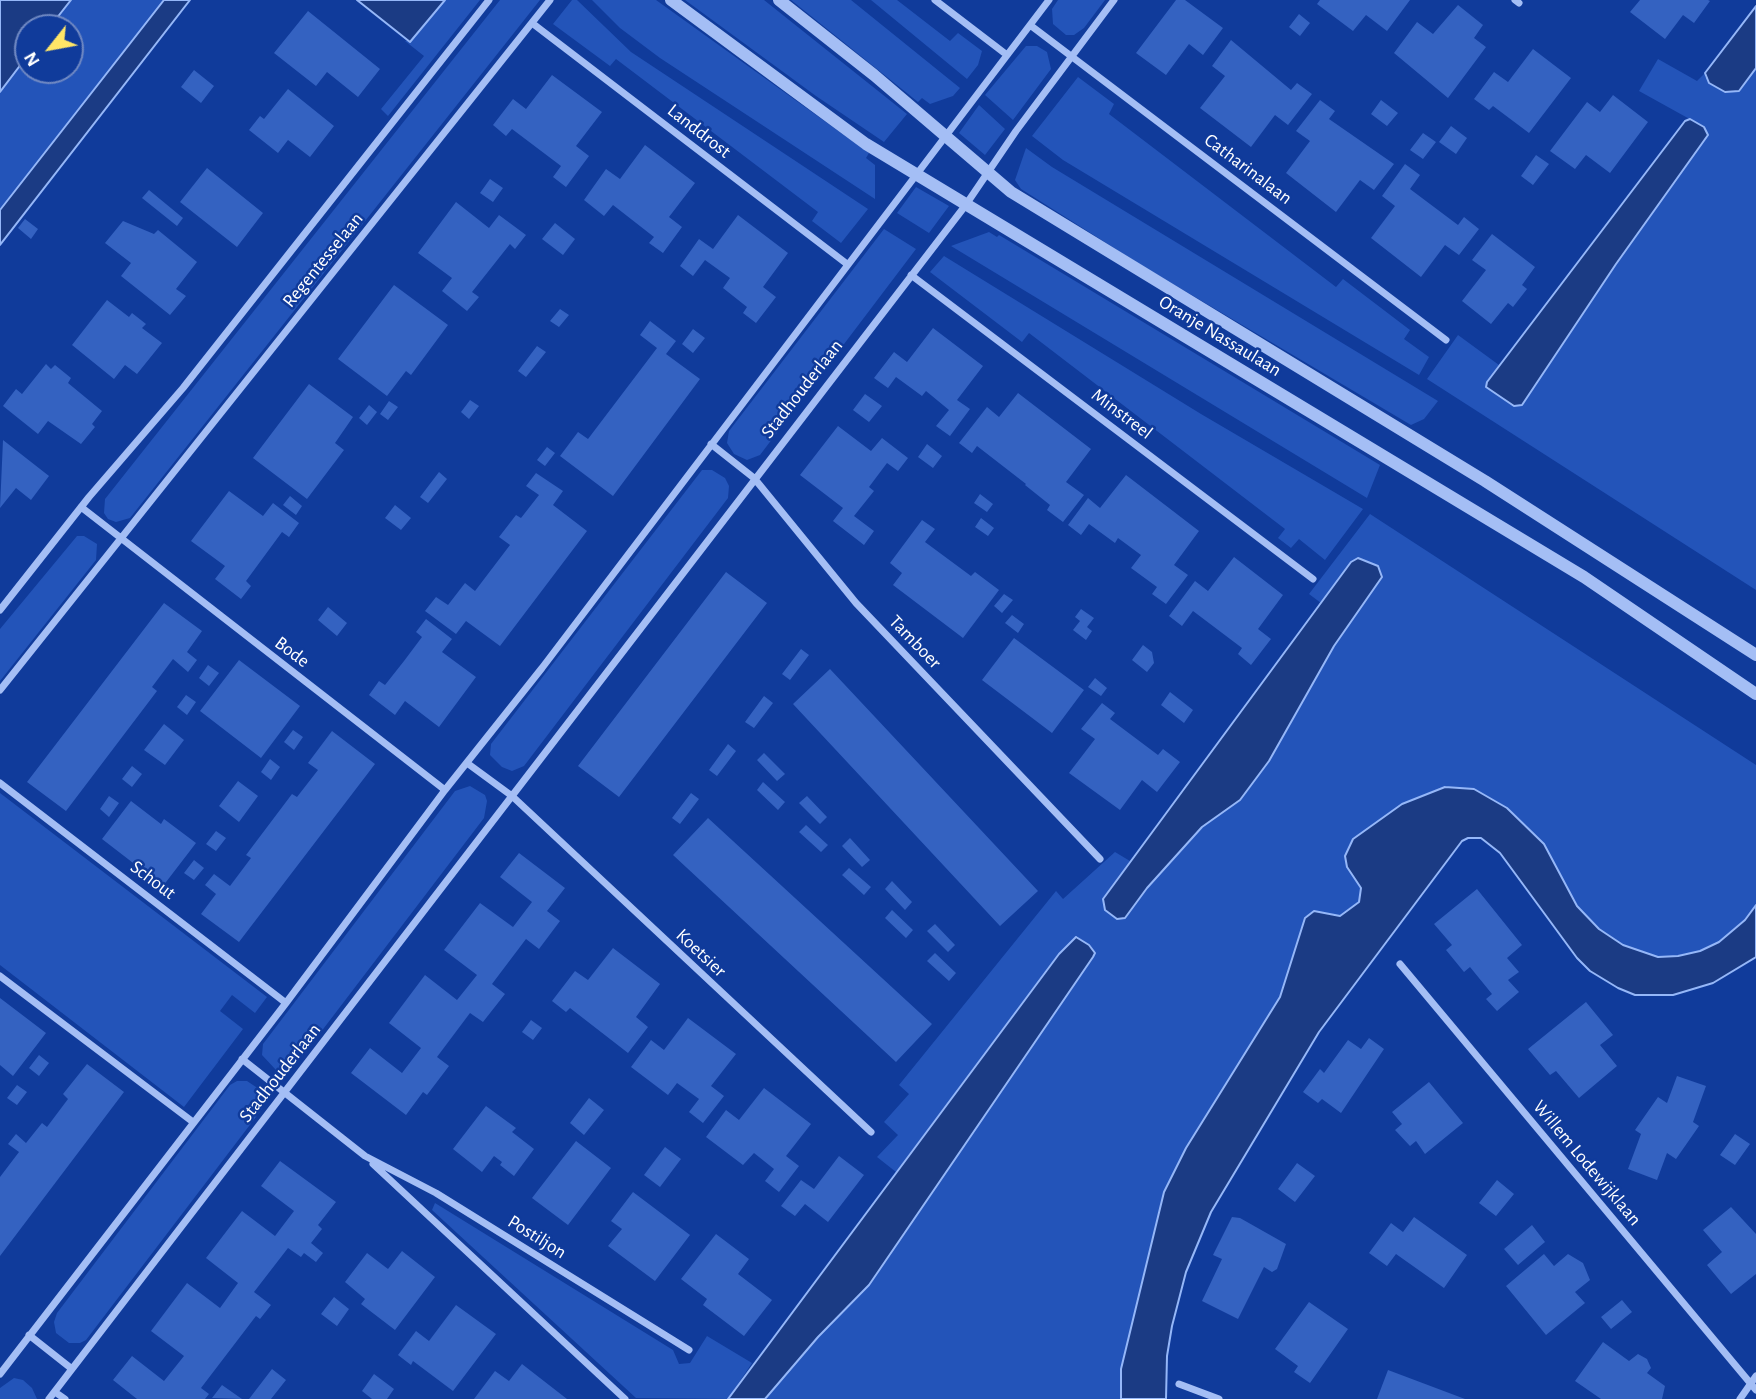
<!DOCTYPE html>
<html>
<head>
<meta charset="utf-8">
<style>
  body { margin:0 }
  #map { position:relative; width:1756px; height:1399px; overflow:hidden; background:#103b9b; font-family:"Alegreya Sans",sans-serif }
  canvas { display:block }
  .north { position:absolute; left:14px; top:14px; width:70px; height:70px; box-sizing:border-box; background:#103b9b; border:2px solid #7089c3; border-radius:50%; rotate:239deg; font-size:19px; font-weight:700; line-height:28px; text-align:center; color:#fff }
  .north::after { content:''; display:block; margin:auto; width:24px; height:32px; background:#ffe667; clip-path:polygon(50% 0,100% 100%,50% 72%,0 100%) }
</style>
</head>
<body>
<div id="map">
<canvas width="1756" height="1399"></canvas>
<div class="north">N</div>
</div>
<script>
const g = document.querySelector('canvas').getContext('2d');
g.lineJoin = 'round';
function fill(path, color) { g.fillStyle = color; g.fill(path, 'evenodd'); }
const toPath = rows => new Path2D(rows.map(r => 'M' + r).join(''));
function trace(path, color, width, dash) { g.strokeStyle = color; g.lineWidth = width; g.lineCap = dash ? 'butt' : 'round'; g.setLineDash(dash || []); g.stroke(path); }
function label(font, color, halo, rows, align = 'center') {
  g.font = font + ' "Alegreya Sans",sans-serif'; g.lineWidth = 5; g.setLineDash([]); g.textBaseline = 'middle'; g.strokeStyle = halo; g.fillStyle = color; for (const [text, x, y, turn = 0] of rows) {
    g.save(); g.translate(x, y); g.rotate((+turn || 0) * Math.PI / 180); g.textAlign = isNaN(turn) ? turn : align; if (halo) g.strokeText(text, 0, 0); g.fillText(text, 0, 0); g.restore();
  }
}
const green = toPath([
  [71,0,164,0,0,210,0,92,28,55,28,70,70,70,70,28,49,28],
  [445,0,480,0,388,116,381,109,424,56,405,41,413,40],
  [500,0,540,0,130,518,116,522,108,519,104,513,105,499],
  [572,0,577,0,631,52,868,209,841,243,812,221,818,212,616,59,610,66,553,24],
  [592,0,656,0,869,153,866,158,875,165,875,199,660,58,620,28],
  [685,0,764,0,907,114,884,142,816,96],
  [791,0,851,0,960,88,953,96,930,104,922,98,918,102],
  [871,0,897,0,950,41,958,33,982,51,978,65,967,79],
  [1058,0,1105,0,1084,28,1074,35,1066,35,1053,24,1052,9],
  [1026,46,1037,46,1047,52,1051,69,1013,120,985,95],
  [1658,59,1697,81,1705,73,1705,77,1739,91,1756,68,1756,590,1427,379,1458,335,1499,365,1487,382,1616,264,1708,135,1704,127,1639,91],
  [1078,77,1114,104,1109,114,1336,287,1343,279,1410,330,1404,339,1429,357,1419,375,1063,160,1032,136],
  [979,105,1005,129,985,155,959,133],
  [1026,148,1052,167,1438,401,1424,419,1411,425,1141,265,1021,189,1015,180],
  [916,187,949,206,929,233,897,213],
  [884,229,916,249,760,455,747,460,734,454,727,443,729,431],
  [989,232,997,237,999,235,1380,465,1367,498,951,246],
  [944,256,1201,414,1363,509,1325,560,1299,539,1291,548,1278,538,1285,529,1029,333,1022,342,930,272],
  [702,470,712,470,725,478,729,486,728,498,524,766,512,771,502,767,490,755,491,744],
  [1370,514,1756,765,1756,935,1700,971,1627,963,1481,803,1386,911,1172,1261,1161,1399,745,1399,1085,942,1059,954,896,1172,877,1157,898,1135,884,1122,909,1094,899,1085,1056,891,1063,899,1115,852,1130,861,1102,905,1351,562,1321,603,1309,594],
  [77,536,84,536,97,544,96,560,0,681,0,629],
  [470,786,485,795,487,801,484,818,295,1066,282,1071,276,1070,262,1055,263,1044,455,791],
  [0,793,267,997,255,1013,232,995,220,1011,243,1029,184,1107,0,965],
  [237,1081,247,1081,259,1089,265,1100,262,1109,86,1340,80,1343,69,1343,56,1333,54,1322,57,1313,230,1085],
  [435,1203,673,1350,679,1364,690,1363,707,1336,752,1363,728,1399,636,1398,432,1210],
  [14,1378,23,1380,32,1388,37,1399,0,1399,0,1388]
]);
const water = toPath([
  [0,0,71,0,49,28,28,28,28,55,0,92,0,0],
  [164,0,190,0,0,245,0,210,164,0],
  [357,0,445,0,410,42,357,0],
  [1756,6,1756,68,1739,91,1725,92,1709,83,1705,73,1756,6],
  [1690,119,1704,127,1708,135,1616,264,1522,405,1514,406,1486,387,1487,382,1685,121,1690,119],
  [1358,558,1378,566,1382,577,1334,646,1269,761,1240,800,1202,827,1147,888,1125,918,1117,919,1105,910,1103,899,1351,562,1358,558],
  [1445,787,1474,789,1507,808,1544,844,1577,906,1599,929,1623,945,1658,957,1678,956,1700,951,1719,942,1745,920,1756,905,1756,957,1713,983,1673,995,1635,995,1618,988,1590,971,1577,958,1500,853,1481,838,1468,838,1462,841,1319,1032,1211,1212,1186,1272,1172,1326,1167,1356,1166,1399,1121,1399,1121,1369,1164,1192,1186,1148,1280,997,1305,918,1314,911,1340,916,1359,902,1361,888,1347,867,1345,856,1353,839,1402,804,1445,787],
  [1076,937,1089,945,1095,953,1093,957,869,1285,818,1337,765,1399,728,1399,1059,954,1076,937]
]);
const building = toPath([
  [1176,0,1185,0,1223,28,1203,55,1189,44,1166,75,1136,53],
  [1320,0,1410,0,1387,31,1366,15,1353,31,1317,4],
  [1640,0,1708,0,1710,1,1694,23,1683,15,1665,39,1630,12],
  [1458,5,1483,25,1474,38,1486,47,1448,98,1394,53,1417,22,1433,34],
  [308,11,380,69,358,97,327,72,316,86,274,53],
  [1299,14,1310,23,1300,36,1289,27],
  [1231,40,1291,90,1297,83,1312,94,1288,125,1275,115,1251,147,1200,108,1225,76,1212,66],
  [1533,49,1571,78,1529,133,1493,106,1489,110,1474,99,1494,72,1508,82],
  [194,70,214,86,201,103,181,87],
  [552,75,602,112,576,146,589,156,566,187,553,177,561,166,512,129,506,136,493,125,513,99,526,109],
  [288,89,334,126,310,157,288,140,278,153,249,130,260,116,264,119],
  [1613,95,1648,122,1610,173,1586,155,1575,169,1550,151,1587,102,1600,112],
  [1320,100,1335,111,1329,119,1394,164,1374,190,1360,180,1336,212,1286,173,1310,141,1296,131],
  [1381,100,1398,113,1387,126,1371,114],
  [1451,126,1467,138,1456,154,1439,142],
  [1423,133,1436,142,1423,159,1410,150],
  [645,145,695,183,669,217,682,227,663,253,649,243,654,237,613,205,604,216,584,200,606,169,620,179],
  [1536,155,1549,164,1533,185,1521,176],
  [1405,164,1420,175,1410,189,1458,225,1464,217,1479,229,1459,255,1445,245,1421,277,1371,238,1395,206,1382,196],
  [207,168,263,213,237,247,180,202],
  [490,179,503,188,493,202,480,193],
  [149,190,183,218,177,226,142,198],
  [456,202,489,228,499,215,526,235,515,249,510,244,472,292,479,297,467,311,442,291,452,278,418,253],
  [738,215,788,253,763,287,776,297,756,323,743,313,747,307,723,288,730,278,705,260,693,276,680,266,699,239,713,249],
  [25,219,38,229,31,239,18,228],
  [123,221,154,234,158,230,197,262,176,289,186,296,170,315,121,276,131,263,105,243],
  [555,223,575,239,563,255,542,239],
  [1492,234,1535,267,1522,285,1527,289,1513,307,1508,303,1491,324,1462,301,1486,270,1472,260],
  [394,285,448,325,411,375,406,371,387,396,338,359],
  [107,300,129,317,132,313,146,324,142,328,162,343,137,374,125,365,114,379,72,345],
  [560,309,569,315,559,327,550,321],
  [650,321,676,341,666,354,700,379,613,496,560,456,578,432,588,439,657,348,640,335],
  [933,328,983,366,957,400,970,409,950,436,936,426,949,410,926,391,922,396,896,377,888,388,874,378,894,352,907,362],
  [693,329,705,338,693,353,682,344],
  [537,346,546,352,526,377,518,371],
  [46,364,51,369,55,365,71,378,68,383,102,411,92,424,95,427,81,444,48,421,38,434,3,406,16,389,22,394],
  [309,384,353,417,335,443,344,450,307,499,253,458],
  [1018,393,1091,449,1066,482,1084,495,1063,522,1047,510,1050,505,1025,485,1026,484,977,446,972,453,959,443,987,407,999,417],
  [865,394,882,406,869,422,853,410],
  [470,400,479,406,469,419,461,412],
  [389,401,398,407,388,420,380,414],
  [369,405,377,412,367,425,359,418],
  [838,426,871,451,882,438,908,458,898,471,887,463,869,487,874,491,854,516,874,531,864,545,833,521,843,508,800,475],
  [3,440,49,476,31,500,16,488,0,508],
  [927,444,942,456,933,468,918,457],
  [547,447,555,453,545,466,537,460],
  [439,472,447,479,428,503,420,497],
  [536,473,563,491,553,505,587,531,500,646,466,621,456,634,425,611,436,597,448,605,465,583,475,591,510,545,499,537,516,515,521,518,539,495,526,486],
  [1126,475,1199,531,1174,565,1188,575,1166,604,1152,594,1157,587,1131,568,1141,555,1118,538,1115,543,1089,524,1081,535,1068,525,1088,498,1100,508],
  [229,491,263,516,273,503,299,523,289,537,282,532,246,581,251,586,241,599,215,579,225,566,191,541],
  [980,494,993,504,987,512,974,503],
  [290,496,302,506,296,515,283,505],
  [395,505,411,518,401,530,385,518],
  [981,518,994,528,988,536,975,527],
  [922,520,935,529,925,542,971,576,975,572,999,590,963,638,893,585,902,573,890,563],
  [1234,557,1283,595,1258,629,1271,639,1251,665,1238,654,1242,648,1193,611,1182,626,1169,616,1195,581,1208,591],
  [726,572,767,603,619,797,578,766],
  [1004,594,1013,600,1002,613,994,606],
  [164,603,202,631,187,652,197,660,188,672,173,659,152,687,157,691,66,811,27,782],
  [328,607,347,623,337,636,318,620],
  [1081,609,1094,618,1087,627,1092,631,1086,640,1073,630,1080,621,1075,617],
  [1012,615,1024,624,1018,633,1005,623],
  [426,619,452,639,442,652,476,677,439,727,405,701,395,715,369,695,379,681,385,685,404,661,422,637,416,632],
  [1014,638,1084,690,1052,733,982,680],
  [1143,645,1152,652,1154,663,1147,672,1132,660],
  [801,649,809,655,790,680,782,674],
  [239,660,300,706,261,758,200,711],
  [208,665,219,673,209,686,199,678],
  [830,669,1038,891,1000,926,793,704],
  [1095,678,1107,688,1101,696,1088,687],
  [1170,692,1193,710,1184,723,1161,705],
  [186,695,196,702,187,715,177,707],
  [764,696,773,703,754,728,745,722],
  [1102,703,1115,713,1110,719,1158,755,1163,749,1180,762,1157,792,1142,780,1120,810,1069,773,1095,739,1081,729],
  [164,724,184,740,165,765,144,750],
  [293,730,303,737,294,750,284,742],
  [332,731,375,764,239,942,201,914,216,894,205,885,214,874,230,886,251,858,246,855,292,794,297,797,318,770,308,763],
  [728,744,736,751,717,776,709,770],
  [764,753,785,774,777,781,757,760],
  [270,759,280,767,271,780,261,772],
  [132,766,142,774,132,787,122,779],
  [238,781,258,796,239,822,219,806],
  [763,782,785,802,778,810,757,790],
  [691,793,699,799,680,824,672,818],
  [109,796,119,803,109,817,100,809],
  [807,796,827,817,820,824,799,803],
  [131,801,161,824,164,819,196,843,163,886,102,839],
  [708,818,932,1024,896,1062,673,855],
  [806,825,828,845,821,852,799,832],
  [216,831,226,838,216,851,206,844],
  [850,838,870,860,862,867,842,846],
  [519,853,565,888,547,911,560,921,539,949,526,939,492,984,505,994,483,1022,470,1013,437,1057,449,1066,427,1095,423,1092,406,1115,351,1073,370,1048,402,1073,421,1048,389,1023,425,975,457,1000,477,975,444,950,480,903,513,927,532,902,500,877],
  [194,860,204,868,194,880,184,873],
  [849,868,871,887,864,895,842,875],
  [892,881,912,902,905,910,885,889],
  [1477,889,1522,945,1507,958,1519,972,1508,980,1519,992,1497,1011,1486,999,1492,994,1470,967,1464,972,1446,950,1452,945,1434,924],
  [892,910,913,930,906,938,885,918],
  [935,924,955,945,948,952,927,931],
  [613,948,660,984,636,1017,648,1027,628,1053,570,1008,566,1012,552,1001,575,971,588,980],
  [935,953,956,973,949,981,927,961],
  [0,998,46,1033,13,1076,0,1065],
  [1586,1002,1613,1035,1600,1045,1617,1066,1579,1098,1556,1071,1550,1075,1528,1049],
  [688,1018,736,1054,711,1086,724,1096,703,1123,689,1112,699,1099,677,1083,668,1095,631,1067,651,1040,664,1050],
  [531,1020,542,1028,533,1040,522,1032],
  [1369,1038,1384,1049,1341,1113,1322,1099,1318,1103,1303,1092,1320,1069,1324,1073,1348,1040,1361,1049],
  [39,1055,49,1063,39,1076,29,1068],
  [87,1064,124,1092,0,1256,0,1177,19,1152,8,1144,16,1134,26,1143,42,1123,47,1127,68,1099,63,1094],
  [1677,1076,1706,1086,1693,1122,1699,1126,1676,1159,1667,1153,1657,1180,1628,1169,1641,1134,1635,1130,1658,1097,1667,1103],
  [1429,1082,1463,1123,1425,1154,1416,1141,1410,1146,1395,1130,1402,1124,1392,1112],
  [17,1085,27,1092,17,1105,7,1098],
  [764,1088,811,1124,786,1156,799,1166,779,1192,765,1181,774,1169,754,1153,743,1165,706,1137,726,1110,739,1120],
  [589,1098,604,1110,584,1135,570,1123],
  [486,1106,516,1128,512,1132,534,1149,514,1176,500,1165,502,1162,494,1156,482,1172,453,1149],
  [1735,1134,1750,1144,1735,1165,1720,1155],
  [576,1141,611,1168,568,1225,532,1198],
  [665,1147,681,1159,660,1187,644,1175],
  [839,1156,864,1175,828,1222,805,1204,795,1216,781,1206,801,1180,814,1189],
  [280,1161,336,1202,318,1225,322,1229,311,1243,323,1253,316,1262,304,1253,301,1257,288,1248,254,1292,271,1305,260,1319,256,1316,201,1388,209,1394,205,1399,137,1399,113,1380,132,1356,164,1381,184,1356,151,1331,187,1283,220,1308,238,1283,206,1258,242,1211,275,1236,294,1211,261,1186],
  [1297,1163,1315,1176,1295,1202,1278,1189],
  [1497,1180,1514,1194,1496,1216,1479,1203],
  [633,1192,690,1235,655,1281,608,1246,622,1229,611,1221],
  [1731,1207,1756,1234,1756,1274,1731,1294,1707,1265,1722,1252,1703,1230],
  [1232,1217,1240,1218,1286,1244,1277,1269,1272,1272,1264,1267,1238,1319,1202,1301,1222,1259,1213,1255],
  [1414,1217,1467,1255,1444,1288,1396,1254,1387,1266,1369,1253,1391,1223,1403,1232],
  [1532,1225,1545,1242,1518,1265,1504,1249],
  [716,1234,749,1259,738,1274,772,1300,744,1336,703,1305,707,1299,681,1279],
  [402,1251,435,1277,395,1330,361,1304,365,1299,345,1282,367,1253,388,1269],
  [1544,1254,1554,1266,1568,1254,1583,1263,1590,1280,1575,1292,1585,1303,1546,1335,1506,1286],
  [334,1297,349,1309,337,1326,321,1314],
  [1622,1300,1632,1312,1611,1329,1601,1317],
  [1309,1302,1348,1329,1310,1383,1294,1372,1298,1366,1275,1349],
  [456,1305,496,1334,453,1391,413,1361,411,1365,398,1355,416,1331,429,1341],
  [1603,1342,1629,1361,1638,1354,1647,1359,1651,1368,1647,1373,1665,1386,1662,1399,1601,1399,1575,1381],
  [522,1364,567,1399,474,1399,495,1371,509,1381],
  [272,1369,286,1380,271,1399,249,1399],
  [1388,1370,1465,1399,1377,1399],
  [374,1374,394,1389,387,1399,372,1399,362,1391],
  [222,1385,242,1399,212,1398]
]);
const minor = toPath([
  [935,0,1007,55],
  [1515,0,1519,3],
  [532,23,847,264],
  [1030,25,1446,340],
  [911,275,1313,579],
  [711,444,754,478,856,603,1100,859],
  [81,507,445,790],
  [0,610,89,497,183,388,489,0],
  [0,690,550,0],
  [467,763,512,796,871,1132],
  [0,783,286,1003],
  [1400,964,1756,1390],
  [0,976,193,1122],
  [242,1059,365,1156,436,1193,689,1350],
  [373,1164,625,1399],
  [29,1335,72,1369],
  [0,1374,286,1003,445,790,542,668,1049,0],
  [1179,1384,1219,1399],
  [55,1392,65,1399],
  [49,1399,965,206,1016,131,1114,0],
  [1740,1399,1756,1376]
]);
const tertiary = toPath([
  [671,0,866,144,1584,577,1756,694],
  [779,0,874,75,1011,192,1485,481,1756,655]
]);
const streetNames = [
  ["Landdrost",699,131,38],
  ["Catharinalaan",1248,169,37],
  ["Regentesselaan",323,260,-51],
  ["Oranje Nassaulaan",1220,336,31],
  ["Stadhouderlaan",802,389,-52],
  ["Minstreel",1122,414,37],
  ["Tamboer",915,642,46],
  ["Bode",292,652,37],
  ["Schout",153,880,37],
  ["Koetsier",701,953,43],
  ["Stadhouderlaan",280,1073,-52],
  ["Willem Lodewijklaan",1587,1163,50],
  ["Postiljon",537,1237,32]
];
fill(green, '#2354b9');
fill(water, '#1b3b84');
trace(water, '#95b7f8', 2);
fill(building, '#3462c1');
trace(minor, '#a4bef5', 7);
trace(tertiary, '#a4bef5', 12);
label('19px', '#fff', '#103b9b', streetNames);
</script>
</body>
</html>
